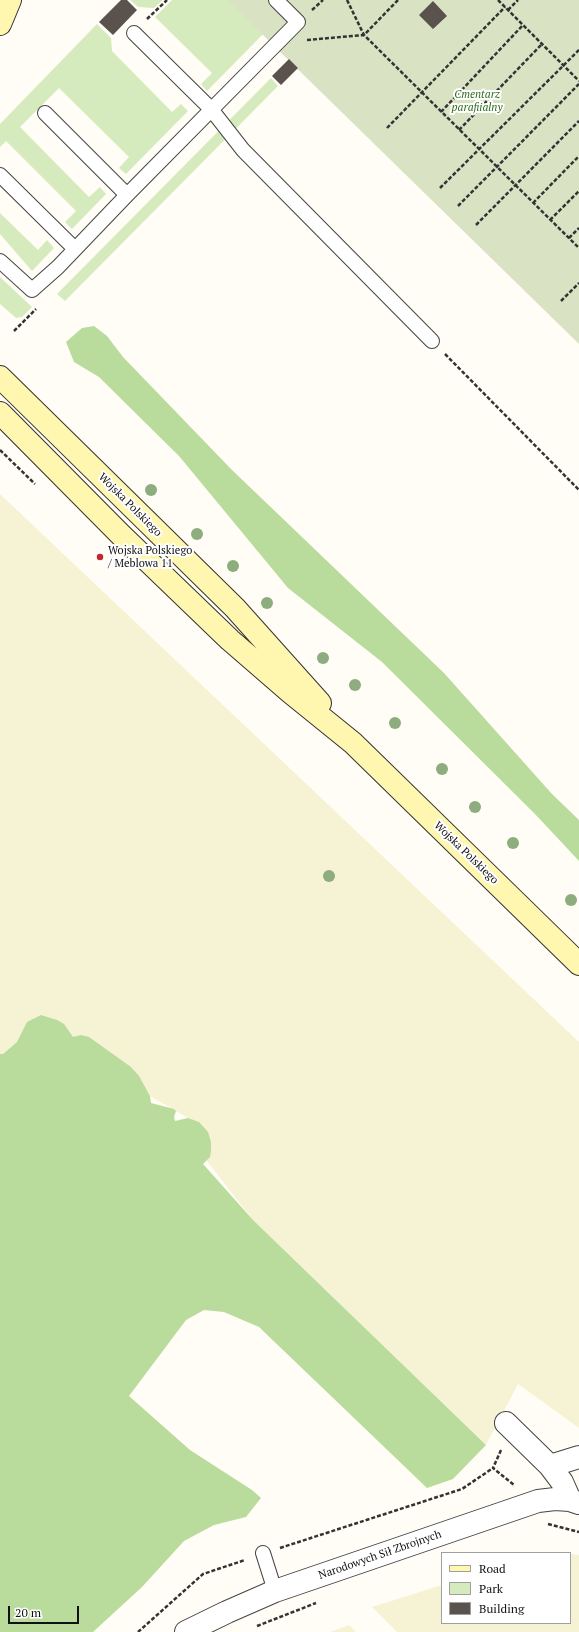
<!DOCTYPE html>
<html>
<head>
<meta charset="utf-8">
<style>
  body { margin:0 }
  #map { position:relative; width:579px; height:1632px; overflow:hidden; background:#fffdf5; font-family:"PT Serif",serif }
  canvas { display:block }
  .legend { position:absolute; left:441px; top:1552px; width:130px; height:72px; box-sizing:border-box; background:#fff; border:1px solid #a0a0a0; margin:0; padding:5px 7px; list-style:none; font-size:12px; color:#111 }
  .legend li { display:flex; align-items:center; gap:8px; height:20px }
  .legend b { width:20px; border:1px solid #a0a0a0 }
  .scale { position:absolute; left:8px; top:1606px; width:71px; height:18px; box-sizing:border-box; border:2px solid #111; border-top:0; padding-left:5px; font-size:12px; line-height:14px; white-space:nowrap; color:#111; -webkit-text-stroke:3px #fff; paint-order:stroke }
</style>
</head>
<body>
<div id="map">
<canvas width="579" height="1632"></canvas>
<ul class="legend">
<li><b style="height:5px;background:#fff6b0"></b>Road</li>
<li><b style="height:11px;background:#d5ebbd"></b>Park</li>
<li><b style="height:11px;background:#5a524d"></b>Building</li>
</ul>
<div class="scale">20 m</div>
</div>
<script>
const g = document.querySelector('canvas').getContext('2d');
g.lineJoin = 'round';
function fill(path, color) { g.fillStyle = color; g.fill(path, 'evenodd'); }
const toPath = rows => new Path2D(rows.map(r => 'M' + r).join(''));
function trace(path, color, width, dash) { g.strokeStyle = color; g.lineWidth = width; g.lineCap = dash ? 'butt' : 'round'; g.setLineDash(dash || []); g.stroke(path); }
function label(font, color, halo, rows, align = 'center') {
  g.font = font + ' "PT Serif",serif'; g.lineWidth = 4; g.setLineDash([]); g.textBaseline = 'middle'; g.strokeStyle = halo; g.fillStyle = color; for (const [text, x, y, turn = 0] of rows) {
    g.save(); g.translate(x, y); g.rotate((+turn || 0) * Math.PI / 180); g.textAlign = isNaN(turn) ? turn : align; if (halo) g.strokeText(text, 0, 0); g.fillText(text, 0, 0); g.restore();
  }
}
const farmland = toPath([
  [0,494,579,1042,579,1428,518,1384,486,1445,253,1220,206,1160,211,1151,202,1126,150,1096,131,1067,17,1042,3,1054,0,1054],
  [570,1554,579,1555,579,1632,397,1632,372,1607,442,1585,442,1623,570,1623],
  [349,1625,356,1632,330,1632]
]);
const green = toPath([
  [130,0,163,0,154,8,138,7],
  [172,0,244,0,271,26,207,91,201,84,212,73,155,17],
  [97,24,111,38,112,51,172,112,181,104,188,111,126,174,119,168,129,157,59,88,20,127,89,197,100,187,106,194,72,229,65,222,76,211,6,141,0,147,0,124],
  [271,78,278,86,65,301,57,294],
  [0,213,38,250,47,240,54,248,32,271,0,234],
  [0,277,32,307,22,317,16,318,0,304]
]);
const forest = toPath([
  [94,326,107,336,123,357,232,470,444,673,552,794,579,820,579,861,535,814,382,662,288,588,179,456,99,377,74,362,66,342,82,328],
  [41,1015,57,1020,64,1024,73,1037,81,1035,89,1037,131,1067,139,1076,150,1096,151,1103,174,1109,176,1111,174,1117,175,1121,188,1118,199,1122,208,1132,211,1142,211,1151,210,1157,203,1164,253,1220,486,1445,453,1479,427,1488,259,1327,224,1312,204,1310,186,1320,129,1396,190,1450,252,1490,261,1498,246,1517,214,1525,184,1541,142,1587,93,1632,0,1632,0,1054,3,1054,17,1042,27,1022]
]);
const cemetery = toPath([
  [228,0,579,0,579,344,274,46]
]);
const building = toPath([
  [121,0,127,0,137,10,113,35,99,22],
  [433,1,447,16,433,29,419,15],
  [289,59,298,68,281,85,272,76]
]);
const path = toPath([
  [347,0,364,35,579,248],
  [498,0,579,81],
  [312,10,323,0],
  [508,10,518,0],
  [147,19,167,0],
  [307,40,364,35,398,0],
  [441,112,523,25],
  [387,128,505,7],
  [459,130,542,44],
  [440,188,579,50],
  [533,203,579,156],
  [458,206,579,84],
  [550,220,579,191],
  [476,225,579,121],
  [569,238,579,228],
  [561,301,579,283],
  [14,331,36,309],
  [445,354,579,490],
  [0,450,35,484],
  [501,1450,493,1468,514,1485],
  [548,1524,579,1532],
  [280,1548,462,1489,493,1468],
  [257,1626,316,1603],
  [138,1632,203,1574,245,1560]
]);
const lane = toPath([
  [134,33,211,109,243,150,432,341],
  [45,113,127,195],
  [0,175,74,248],
  [0,261,32,290,58,267,127,195,298,22,276,0],
  [263,1553,275,1591]
]);
const street = toPath([
  [506,1423,550,1466,562,1482,570,1500],
  [550,1466,579,1457],
  [186,1632,227,1612,275,1591,538,1501,555,1499,570,1500,579,1503]
]);
const secondary = toPath([
  [0,24,10,0],
  [0,377,235,608,320,703],
  [0,413,122,536,230,640,290,692,353,743,579,964]
]);
const trees = [
  [151,490],
  [197,534],
  [233,566],
  [267,603],
  [323,658],
  [355,685],
  [395,723],
  [442,769],
  [475,807],
  [513,843],
  [329,876],
  [571,900]
];
const markers = [
  [100,557,4,"#c4262e"]
];
const parkNames = [
  ["Cmentarz",477,95],
  ["parafiialny",477,108]
];
const streetNames = [
  ["Wojska Polskiego",130,505,45],
  ["Wojska Polskiego",466,853,44],
  ["Narodowych Sił Zbrojnych",380,1555,-19]
];
const poiNames = [
  ["Wojska Polskiego",108,551],
  ["/ Meblowa 11",108,564]
];
fill(farmland, '#f6f3d4');
fill(green, '#d5ebbd');
fill(forest, '#b9dc9c');
fill(cemetery, '#d9e3c4');
fill(building, '#5a524d');
trace(lane, '#444', 16);
trace(street, '#444', 24);
trace(secondary, '#333', 24);
trace(path, '#333', 2.5, [4, 2]);
trace(lane, '#fff', 14);
trace(street, '#fff', 22);
trace(secondary, '#fff6b0', 22);
g.fillStyle = '#8dad7f';
for (const [x, y] of trees) { g.beginPath(); g.arc(x, y, 6, 0, 2 * Math.PI); g.fill(); }
for (const [x, y, r, color] of markers) { const dot = new Path2D(); dot.arc(x, y, r, 0, 2 * Math.PI); g.fillStyle = color; g.fill(dot); trace(dot, '#fff', 1.5); }
label('italic 11px', '#2f6b1f', '#fff', parkNames);
label('11px', '#111', '#fff', streetNames);
label('11px', '#111', '#fff', poiNames, 'left');
</script>
</body>
</html>
